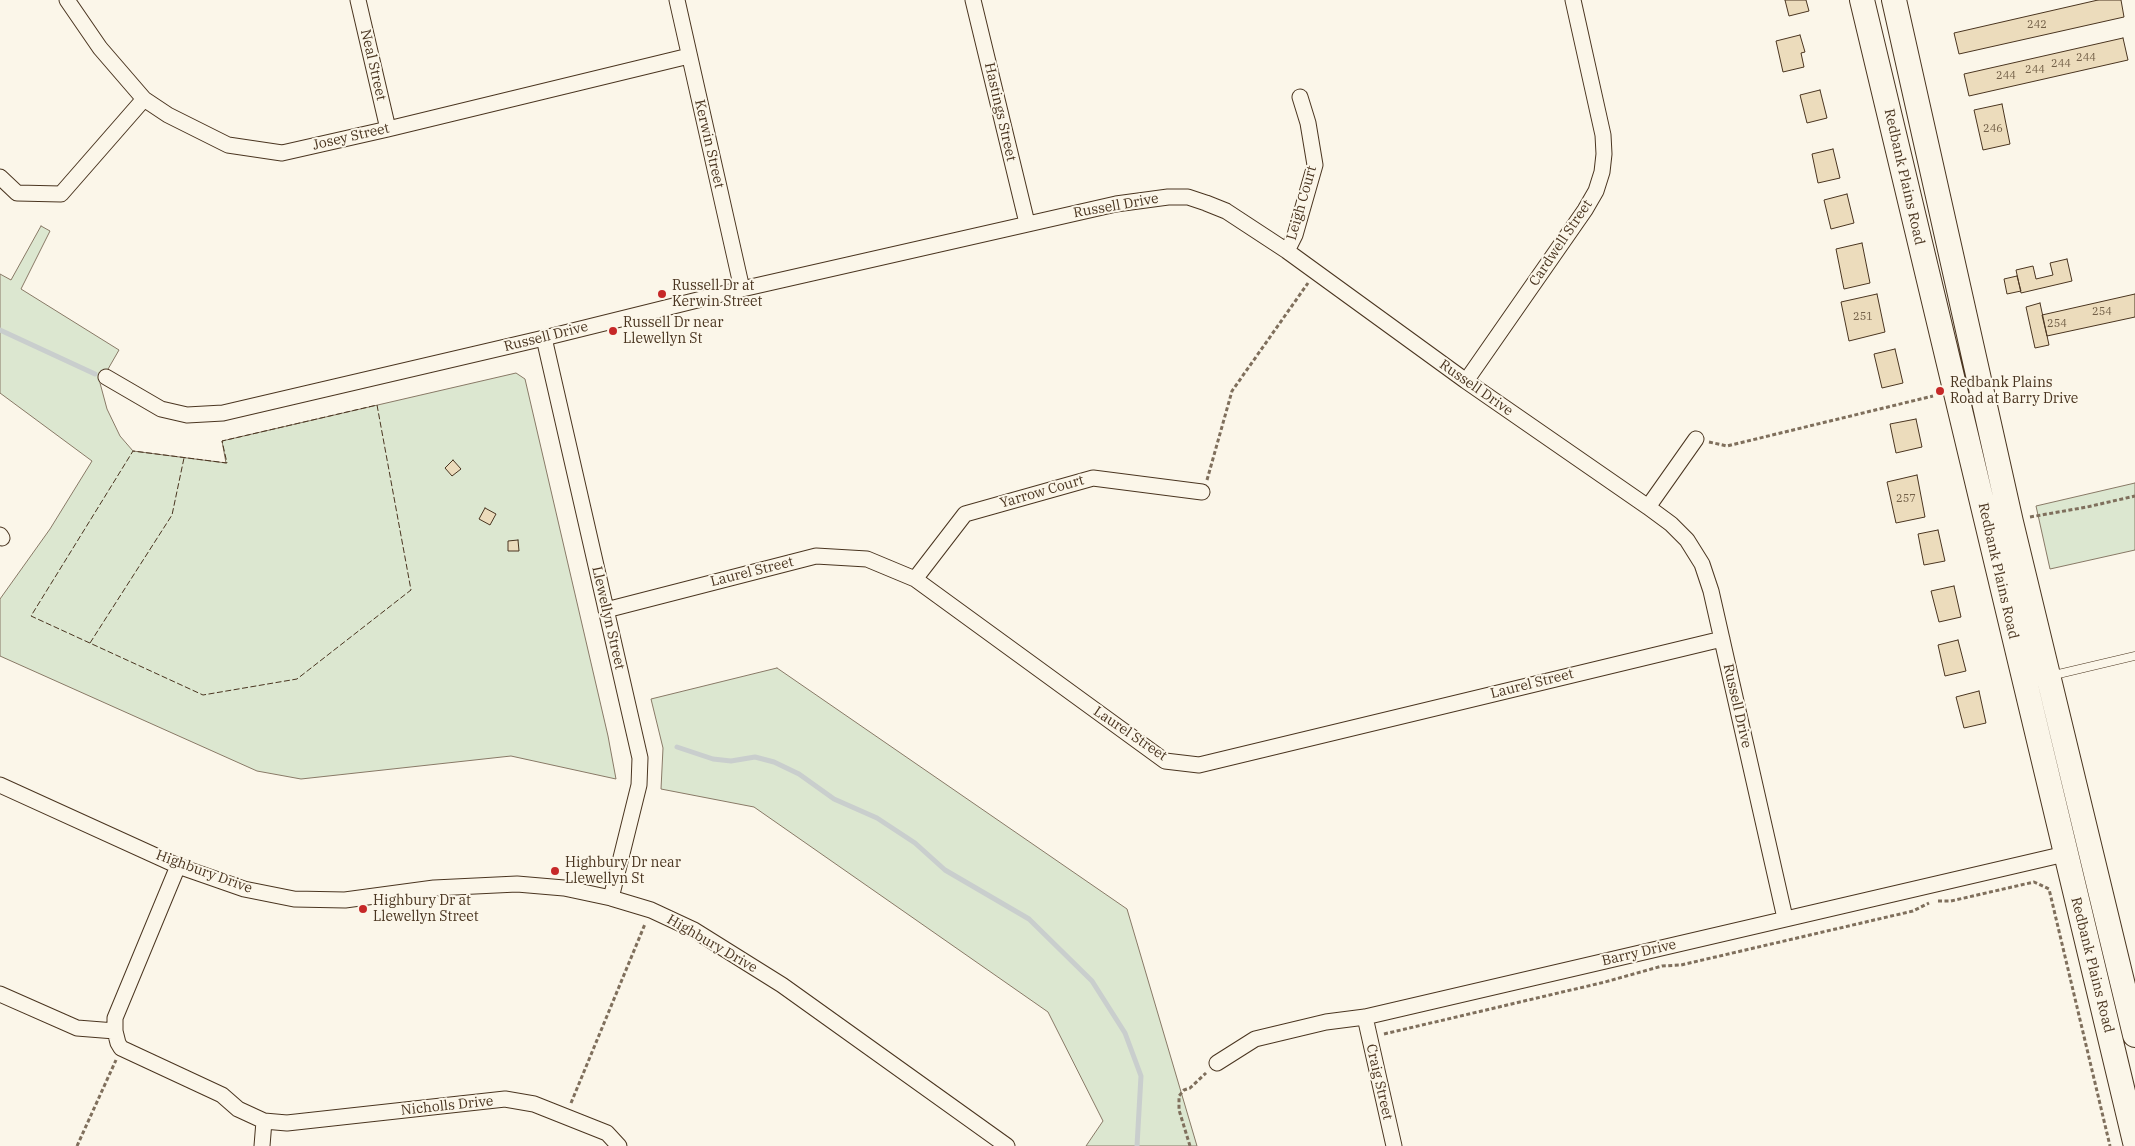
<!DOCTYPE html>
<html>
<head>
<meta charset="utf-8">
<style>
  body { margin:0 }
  canvas { display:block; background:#fbf6e9 }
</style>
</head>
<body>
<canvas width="2135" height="1146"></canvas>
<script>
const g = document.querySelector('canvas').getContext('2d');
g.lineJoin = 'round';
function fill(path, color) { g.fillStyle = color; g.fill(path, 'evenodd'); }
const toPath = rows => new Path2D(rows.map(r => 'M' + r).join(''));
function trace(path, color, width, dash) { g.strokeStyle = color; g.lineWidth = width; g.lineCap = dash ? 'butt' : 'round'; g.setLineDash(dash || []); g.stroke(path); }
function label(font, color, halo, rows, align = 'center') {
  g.font = font + ' "IBM Plex Serif",serif'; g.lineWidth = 4; g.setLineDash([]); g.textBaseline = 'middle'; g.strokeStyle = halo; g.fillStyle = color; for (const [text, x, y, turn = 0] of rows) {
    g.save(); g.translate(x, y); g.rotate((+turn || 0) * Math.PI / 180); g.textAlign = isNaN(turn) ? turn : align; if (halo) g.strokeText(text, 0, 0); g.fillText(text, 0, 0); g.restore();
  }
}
const green = toPath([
  [41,226,50,231,21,289,119,350,100,383,107,409,120,436,133,451,226,463,222,441,516,373,525,379,608,736,616,779,511,756,301,779,257,771,0,656,0,599,50,529,92,461,0,393,0,274,11,280,41,226],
  [2135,483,2135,550,2050,569,2036,506,2135,483],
  [777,668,1127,909,1197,1146,1086,1146,1103,1121,1048,1012,754,807,661,789,663,748,651,699,777,668]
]);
const stream = toPath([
  [0,330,95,374],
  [677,747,713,759,731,761,755,757,774,762,799,774,834,799,877,818,915,843,945,870,1029,919,1092,981,1125,1033,1141,1076,1137,1146]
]);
const building = toPath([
  [1785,0,1806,0,1809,11,1789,16,1785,0],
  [2098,0,2121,0,2124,17,1959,54,1954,33,2098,0],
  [1800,35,1805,52,1801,53,1804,67,1783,72,1776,41,1800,35],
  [2123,38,2128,60,1969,96,1964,74,2123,38],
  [1820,90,1827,118,1807,123,1800,95,1820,90],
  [2002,104,2010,144,1983,150,1974,110,2002,104],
  [1833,149,1840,178,1818,183,1812,154,1833,149],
  [1847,194,1854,223,1831,229,1824,200,1847,194],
  [1862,243,1870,283,1844,289,1836,249,1862,243],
  [2067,259,2072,281,2021,293,2016,270,2033,266,2036,279,2053,275,2050,263,2067,259],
  [2017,276,2021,291,2007,294,2004,279,2017,276],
  [1877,294,1885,332,1849,341,1841,302,1877,294],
  [2135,294,2135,317,2047,336,2042,315,2135,294],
  [2040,303,2049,345,2035,348,2026,307,2040,303],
  [1895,349,1903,383,1882,388,1874,354,1895,349],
  [1916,419,1922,447,1896,453,1890,424,1916,419],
  [453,460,461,469,452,476,445,468,453,460],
  [1917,475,1925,517,1896,523,1887,482,1917,475],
  [485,508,496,514,490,525,479,519,485,508],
  [1938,530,1945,561,1924,565,1918,534,1938,530],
  [518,540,519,551,508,551,508,541,518,540],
  [1954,586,1961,617,1939,622,1931,591,1954,586],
  [1958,640,1966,671,1945,676,1938,645,1958,640],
  [1979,691,1986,723,1964,728,1956,697,1979,691]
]);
const path = toPath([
  [1709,442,1727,446,1933,396],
  [1207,480,1232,391,1308,283],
  [2030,517,2087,507,2135,496],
  [1938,901,1951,901,2034,882,2049,889,2110,1146],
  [1384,1034,1605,982,1662,966,1681,965,1913,911,1929,903],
  [571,1103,645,924],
  [77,1146,116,1060],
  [1190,1146,1179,1110,1179,1096,1184,1090,1190,1088,1206,1073]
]);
const service = toPath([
  [2050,676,2135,656]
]);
const minor = toPath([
  [67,0,100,48,144,99,168,115,228,145,282,153,388,129,689,56],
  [358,0,388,129],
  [677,0,742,289],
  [973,0,1027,223],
  [0,177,17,193,61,194,144,99],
  [1287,251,1295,235,1315,165,1308,123,1300,97],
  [544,338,640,758,639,785,611,898],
  [106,377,161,409,187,415,223,413,544,338,742,289,1116,204,1168,197,1188,197,1206,203,1226,211,1287,251,1466,381,1648,507,1671,524,1687,540,1702,564,1711,591,1785,918],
  [1466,381,1585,210,1596,191,1602,172,1604,154,1603,135,1573,0],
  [1648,507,1696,439],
  [0,535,2,538],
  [915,579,965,514,1093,478,1202,492],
  [606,610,816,556,867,559,915,579,1165,761,1199,765,1722,639],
  [0,785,178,866,244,889,294,899,345,900,434,888,517,884,564,888,611,898,651,910,694,930,782,985,1007,1146],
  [178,866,115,1018,115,1031,118,1043,121,1048,222,1095,238,1109,264,1121,287,1123,505,1099,534,1104,607,1133,619,1146],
  [0,994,77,1028,115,1031],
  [1365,1017,1394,1146],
  [1217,1063,1255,1039,1326,1022,1365,1017,2065,854],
  [262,1146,264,1121]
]);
const primary = toPath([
  [1862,0,2135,1142],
  [1894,0,2011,522,2135,1035]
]);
const fence = toPath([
  [377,405,411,590,297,679,203,695,31,616,133,451,227,463,222,441,377,405],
  [90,643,172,515,184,458]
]);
const markers = [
  [662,294,5,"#c62828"],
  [613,331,5,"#c62828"],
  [1940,391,5,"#c62828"],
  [555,871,5,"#c62828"],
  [363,909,5,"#c62828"]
];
const numberNames = [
  ["242",2037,25],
  ["244",2086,58],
  ["244",2061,64],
  ["244",2035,70],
  ["244",2006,76],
  ["246",1993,129],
  ["254",2102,312],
  ["251",1863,317],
  ["254",2057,324],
  ["257",1906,499]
];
const streetNames = [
  ["Neal Street",373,65,77],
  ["Hastings Street",1000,112,77],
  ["Josey Street",351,137,-13],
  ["Kerwin Street",709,144,77],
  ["Redbank Plains Road",1904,177,77],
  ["Leigh Court",1302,203,-74],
  ["Russell Drive",1116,206,-10],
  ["Cardwell Street",1561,243,-56],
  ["Russell Drive",546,337,-14],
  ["Russell Drive",1476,388,35],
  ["Yarrow Court",1042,492,-16],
  ["Redbank Plains Road",1998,571,77],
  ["Laurel Street",752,572,-14],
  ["Llewellyn Street",608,618,77],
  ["Laurel Street",1532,684,-14],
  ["Russell Drive",1737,706,77],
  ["Laurel Street",1130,734,34],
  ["Highbury Drive",204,872,20],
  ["Highbury Drive",712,944,30],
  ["Barry Drive",1639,953,-13],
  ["Redbank Plains Road",2092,965,76],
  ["Craig Street",1379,1082,77],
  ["Nicholls Drive",447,1106,-6]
];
const poiNames = [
  ["Russell Dr at",672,286],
  ["Kerwin Street",672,302],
  ["Russell Dr near",623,323],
  ["Llewellyn St",623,339],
  ["Redbank Plains",1950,383],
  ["Road at Barry Drive",1950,399],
  ["Highbury Dr near",565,863],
  ["Llewellyn St",565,879],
  ["Highbury Dr at",373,901],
  ["Llewellyn Street",373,917]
];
fill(green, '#dce7d0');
trace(green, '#887966', 1);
trace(stream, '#c9cecd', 5);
fill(building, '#ecdcbc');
trace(building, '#4a3520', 1);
trace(service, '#4a3520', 9);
trace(minor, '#4a3520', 17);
trace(primary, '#4a3520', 26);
trace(path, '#7f6f5c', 3, [4, 2.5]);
trace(service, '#fbf6e9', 8);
trace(minor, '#fbf6e9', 15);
trace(primary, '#fbf6e9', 24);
trace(fence, '#4a3520', 1, [6, 2.5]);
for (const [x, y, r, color] of markers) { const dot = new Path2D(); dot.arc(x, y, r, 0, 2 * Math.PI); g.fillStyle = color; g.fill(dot); trace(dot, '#fbf6e9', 2); }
label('11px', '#725f47', null, numberNames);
label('14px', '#4a3520', '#fbf6e9', streetNames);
label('14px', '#4a3520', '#fbf6e9', poiNames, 'left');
</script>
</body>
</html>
